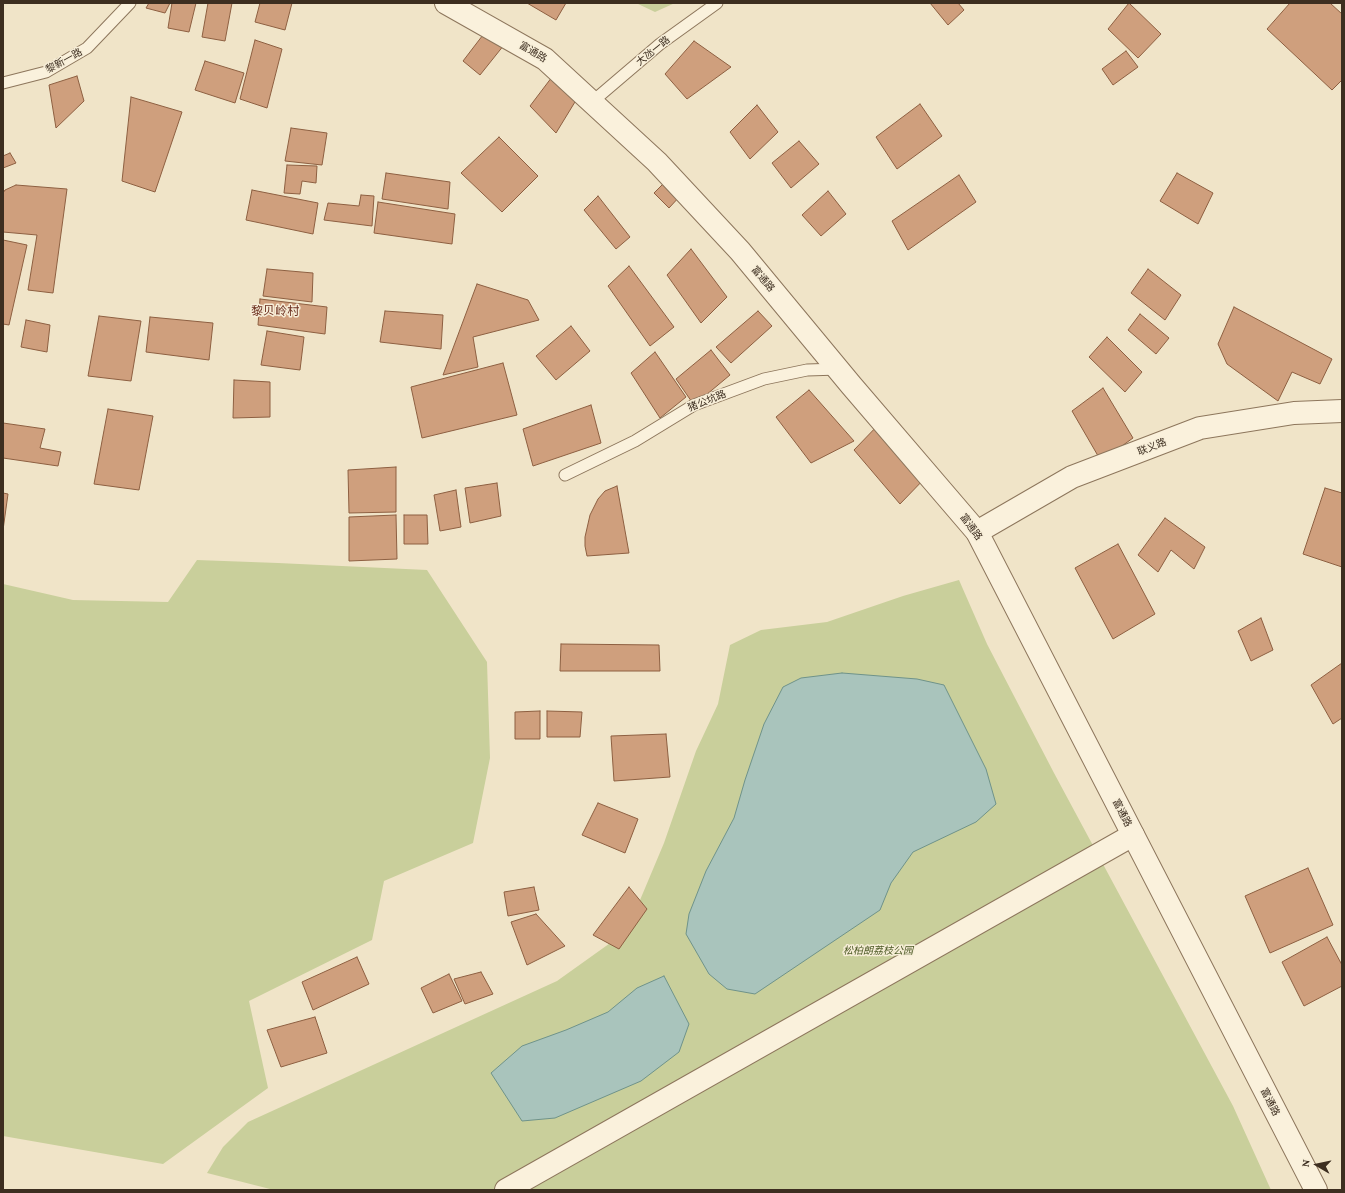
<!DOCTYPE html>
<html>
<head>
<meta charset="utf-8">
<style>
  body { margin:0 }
  #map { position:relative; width:1345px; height:1193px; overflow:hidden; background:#f0e4c8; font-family:"Crimson Pro",serif }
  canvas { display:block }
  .frame { position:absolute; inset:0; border:4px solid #3d2e20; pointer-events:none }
  .north { position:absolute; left:1297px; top:1145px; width:40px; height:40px; -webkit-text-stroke:3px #f7eed8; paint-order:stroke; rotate:279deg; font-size:11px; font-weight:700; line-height:16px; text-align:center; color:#3d2e20 }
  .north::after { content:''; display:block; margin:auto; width:14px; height:18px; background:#3d2e20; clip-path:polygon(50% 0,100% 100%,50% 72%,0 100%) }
</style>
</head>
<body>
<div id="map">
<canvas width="1345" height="1193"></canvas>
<div class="frame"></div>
<div class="north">N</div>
</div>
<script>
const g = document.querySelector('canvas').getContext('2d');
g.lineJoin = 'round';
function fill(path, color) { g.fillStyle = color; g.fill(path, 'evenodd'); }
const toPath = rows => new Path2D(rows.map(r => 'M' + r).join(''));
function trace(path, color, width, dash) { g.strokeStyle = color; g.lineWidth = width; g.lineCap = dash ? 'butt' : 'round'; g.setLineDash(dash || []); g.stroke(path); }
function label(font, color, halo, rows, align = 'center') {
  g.font = font + ' "Crimson Pro","Noto Sans SC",serif'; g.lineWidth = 3; g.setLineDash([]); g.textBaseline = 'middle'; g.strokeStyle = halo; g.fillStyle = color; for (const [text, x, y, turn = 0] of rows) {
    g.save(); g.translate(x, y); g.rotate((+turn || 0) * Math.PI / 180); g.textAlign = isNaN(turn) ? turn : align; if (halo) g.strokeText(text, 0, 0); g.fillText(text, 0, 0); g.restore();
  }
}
const green = toPath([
  [636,3,675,3,655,12],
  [197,560,278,563,427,570,487,662,490,758,473,843,384,881,372,940,249,1001,268,1088,163,1164,3,1136,3,584,73,600,168,602],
  [959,580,987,644,1054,773,1233,1106,1271,1190,274,1190,207,1173,223,1147,248,1122,557,981,627,931,664,843,696,751,718,704,730,645,761,630,827,622,903,596]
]);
const water = toPath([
  [842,673,917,679,944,685,986,769,996,804,976,822,913,852,891,883,880,910,755,994,727,989,709,974,686,934,689,914,706,871,734,818,745,780,764,724,783,687,801,678,842,673],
  [664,976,689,1024,679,1052,641,1081,555,1118,522,1121,491,1073,522,1046,566,1030,608,1012,637,988,664,976]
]);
const building = toPath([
  [149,3,170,3,165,13,146,8,149,3],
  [172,3,196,3,189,32,168,28,172,3],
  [208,3,232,3,225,41,202,37,208,3],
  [260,3,292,3,285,30,255,22,260,3],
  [527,3,566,3,556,20,527,3],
  [930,3,958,3,964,10,948,25,930,3],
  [1129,3,1161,34,1138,58,1108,29,1129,3],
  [1290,3,1330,3,1342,14,1342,80,1332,90,1267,29,1290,3],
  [486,31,504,45,480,75,463,61,486,31],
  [255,40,282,49,267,108,240,99,255,40],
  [694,41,731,67,687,99,665,74,694,41],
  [1126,51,1138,67,1113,85,1102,69,1126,51],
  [205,61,244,73,235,103,195,90,205,61],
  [77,76,84,101,56,128,49,85,77,76],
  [552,77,578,97,556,133,530,106,552,77],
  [131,97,182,112,155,192,122,181,131,97],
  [920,104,942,136,897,169,876,137,920,104],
  [757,105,778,132,750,159,730,132,757,105],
  [291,128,327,133,322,165,285,161,291,128],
  [499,137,538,176,502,212,461,173,499,137],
  [799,141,819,164,791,188,772,163,799,141],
  [10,153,16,163,3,168,3,156,10,153],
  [287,165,317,166,316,183,302,181,300,194,284,193,287,165],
  [386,173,450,182,448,209,382,199,386,173],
  [1177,173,1213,193,1198,224,1160,201,1177,173],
  [959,175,976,202,908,250,892,221,959,175],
  [668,179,681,195,669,208,654,193,668,179],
  [16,185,67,189,53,293,28,290,37,235,3,232,3,193,5,190,16,185],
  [252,190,318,203,313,234,246,220,252,190],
  [828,191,846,214,821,236,802,215,828,191],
  [361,195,374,196,372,226,324,220,328,203,359,206,361,195],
  [598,196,630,237,616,249,584,210,598,196],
  [378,202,455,214,452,244,374,233,378,202],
  [3,240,27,245,9,325,3,324,3,240],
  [691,249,727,297,701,323,667,275,691,249],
  [629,266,674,327,650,346,608,286,629,266],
  [267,269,313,273,312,302,263,296,267,269],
  [1148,269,1181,295,1165,320,1131,293,1148,269],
  [477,284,528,300,539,320,473,337,478,367,443,375,477,284],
  [260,299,327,307,325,334,258,325,260,299],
  [1234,307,1332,359,1320,384,1292,372,1278,401,1227,364,1218,344,1234,307],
  [385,311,443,315,441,349,380,342,385,311],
  [758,311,772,326,731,363,716,347,758,311],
  [1140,314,1169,338,1156,354,1128,330,1140,314],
  [99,316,141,321,131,381,88,376,99,316],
  [150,317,213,323,209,360,146,352,150,317],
  [26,320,50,325,47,352,21,347,26,320],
  [571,326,590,351,556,380,536,356,571,326],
  [267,331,304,337,300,370,261,365,267,331],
  [1107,337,1142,372,1125,392,1089,357,1107,337],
  [711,350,730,375,694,405,676,379,711,350],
  [655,352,686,397,660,418,631,373,655,352],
  [503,363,517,415,422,438,411,387,503,363],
  [234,380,270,382,270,417,233,418,234,380],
  [1103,388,1133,438,1101,461,1072,411,1103,388],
  [809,390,854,441,811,463,776,417,809,390],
  [591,405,601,443,533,466,523,429,591,405],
  [108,409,153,416,139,490,94,484,108,409],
  [882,421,928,475,900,504,854,450,882,421],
  [3,423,45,429,40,448,61,452,58,466,3,458,3,423],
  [396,467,396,512,349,513,348,470,396,467],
  [497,483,501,516,470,523,465,488,497,483],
  [617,486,629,553,587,556,585,546,585,537,590,515,598,499,605,491,617,486],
  [1325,488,1342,493,1342,567,1303,554,1325,488],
  [456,490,461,527,440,531,434,495,456,490],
  [3,493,8,494,3,530,3,493],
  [396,515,397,559,349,561,349,517,396,515],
  [404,515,427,515,428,544,404,544,404,515],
  [1165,518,1205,547,1194,569,1171,550,1158,572,1138,555,1165,518],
  [1118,544,1155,614,1113,639,1075,568,1118,544],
  [1261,618,1273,650,1251,661,1238,631,1261,618],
  [561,644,659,645,660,671,560,671,561,644],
  [1342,663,1342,718,1333,724,1311,685,1342,663],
  [540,711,540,739,515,739,515,712,540,711],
  [547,711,582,712,580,737,547,737,547,711],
  [666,734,670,777,614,781,611,736,666,734],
  [598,803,638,819,625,853,582,835,598,803],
  [1308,868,1333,925,1270,953,1245,896,1308,868],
  [534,887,539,910,508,916,504,892,534,887],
  [629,887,647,909,619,949,593,935,629,887],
  [536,914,565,946,527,965,511,922,536,914],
  [1327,937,1342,965,1342,986,1304,1006,1282,962,1327,937],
  [357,957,369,984,313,1010,302,982,357,957],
  [481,972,493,994,465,1004,454,979,481,972],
  [449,974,462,1001,433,1013,421,988,449,974],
  [315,1017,327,1053,281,1067,267,1030,315,1017]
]);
const service = toPath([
  [3,83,46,72,87,48,130,3],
  [592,102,660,44,717,3],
  [565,475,635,441,694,405,764,379,807,370,839,369]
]);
const minor = toPath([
  [977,532,1072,477,1200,428,1294,413,1342,411],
  [506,1190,1133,835]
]);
const tertiary = toPath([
  [446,3,545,59,657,162,740,251,851,385,977,532,1316,1190]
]);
const streetNames = [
  ["大氹一路",653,51,-39],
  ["富通路",533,52,31],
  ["黎新一路",64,61,-29],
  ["富通路",763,279,50],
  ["猪公坑路",707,401,-22],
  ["联义路",1152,447,-21],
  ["富通路",971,527,54],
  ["富通路",1122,813,63],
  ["富通路",1270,1102,63]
];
const parkNames = [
  ["松柏朗荔枝公园",878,951]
];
const quarterNames = [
  ["黎贝岭村",275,311]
];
fill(green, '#c9cf9b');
fill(water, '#a9c4bc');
trace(water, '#6f938a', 1);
fill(building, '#cf9f7d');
trace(building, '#8d5f41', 1);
trace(service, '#8d765c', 13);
trace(minor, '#8d765c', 24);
trace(tertiary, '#8d765c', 24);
trace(service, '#faf1dc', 11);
trace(minor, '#faf1dc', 22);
trace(tertiary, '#faf1dc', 22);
label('10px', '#3d2e20', '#f7eed8', streetNames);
label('italic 10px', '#4d5a26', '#f7eed8', parkNames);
label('12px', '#6b2e1e', '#f7eed8', quarterNames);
</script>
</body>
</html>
